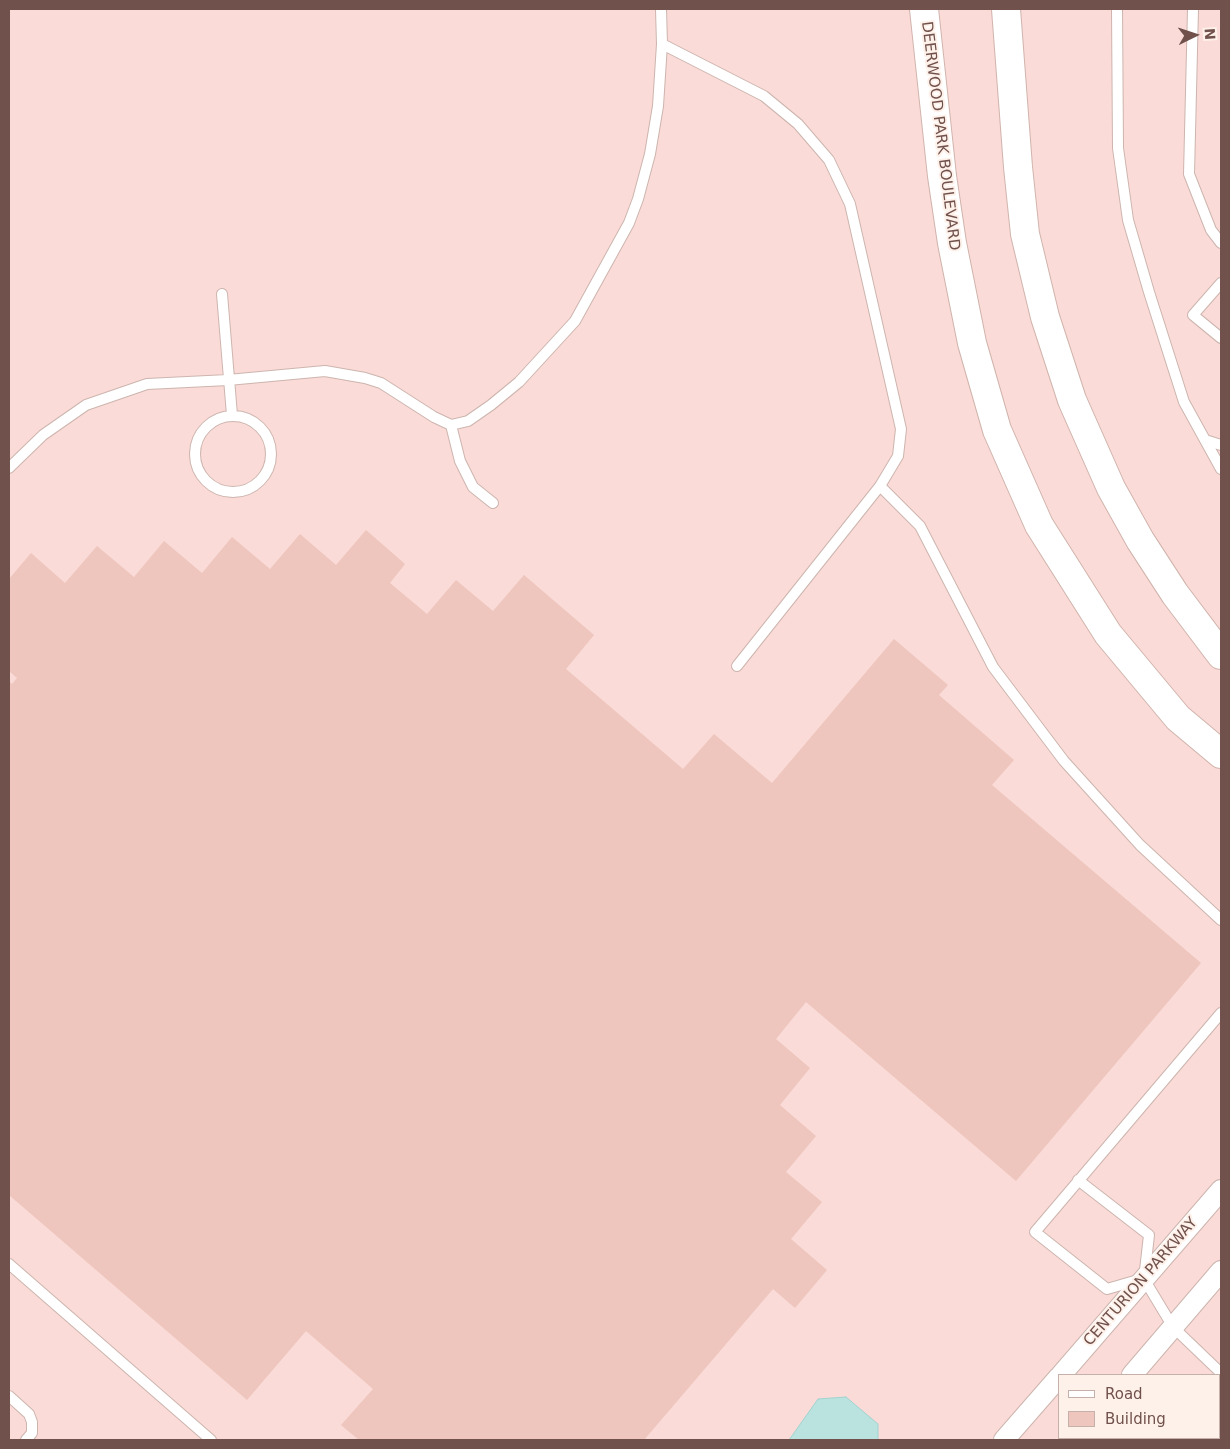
<!DOCTYPE html>
<html>
<head>
<meta charset="utf-8">
<style>
  body { margin:0 }
  #map { position:relative; width:1230px; height:1449px; overflow:hidden; background:#faede4; font-family:"DejaVu Sans",sans-serif }
  canvas { display:block }
  .frame { position:absolute; inset:0; border:10px solid #71514b; pointer-events:none }
  .legend { position:absolute; left:1058px; top:1374px; width:162px; height:65px; box-sizing:border-box; background:#fef1ea; border:1px solid #c6b1aa; margin:0; padding:6px 9px; list-style:none; font-size:15px; color:#71514b }
  .legend li { display:flex; align-items:center; gap:10px; height:25px }
  .legend b { width:25px; border:1px solid #c6b1aa }
  .north { position:absolute; left:1170px; top:10px; width:50px; height:50px; -webkit-text-stroke:4px #fef1ea; paint-order:stroke; rotate:86deg; font-size:14px; font-weight:700; line-height:20px; text-align:center; color:#71514b }
  .north::after { content:''; display:block; margin:auto; width:18px; height:22px; background:#71514b; clip-path:polygon(50% 0,100% 100%,50% 72%,0 100%) }
</style>
</head>
<body>
<div id="map">
<canvas width="1230" height="1449"></canvas>
<div class="frame"></div>
<ul class="legend">
<li><b style="height:6px;background:#fff"></b>Road</li>
<li><b style="height:14px;background:#eec6bd"></b>Building</li>
</ul>
<div class="north">N</div>
</div>
<script>
const g = document.querySelector('canvas').getContext('2d');
g.lineJoin = 'round';
function fill(path, color) { g.fillStyle = color; g.fill(path, 'evenodd'); }
const toPath = rows => new Path2D(rows.map(r => 'M' + r).join(''));
function trace(path, color, width, dash) { g.strokeStyle = color; g.lineWidth = width; g.lineCap = dash ? 'butt' : 'round'; g.setLineDash(dash || []); g.stroke(path); }
function label(font, color, halo, rows, align = 'center') {
  g.font = font + ' "DejaVu Sans",sans-serif'; g.lineWidth = 4; g.setLineDash([]); g.textBaseline = 'middle'; g.strokeStyle = halo; g.fillStyle = color; for (const [text, x, y, turn = 0] of rows) {
    g.save(); g.translate(x, y); g.rotate((+turn || 0) * Math.PI / 180); g.textAlign = isNaN(turn) ? turn : align; if (halo) g.strokeText(text, 0, 0); g.fillText(text, 0, 0); g.restore();
  }
}
const commercial = toPath([
  [9,9,1221,9,1221,1440,9,1440],
  [1059,1375,1219,1375,1219,1438,1059,1438]
]);
const water = toPath([
  [846,1397,878,1424,878,1440,789,1440,818,1399,846,1397]
]);
const building = toPath([
  [366,530,405,564,390,583,427,614,456,580,493,611,524,575,594,635,566,669,683,769,714,734,772,783,894,639,948,685,939,695,1014,760,992,785,1201,963,1016,1181,806,1002,776,1039,810,1068,780,1105,816,1136,786,1172,822,1202,791,1239,827,1270,795,1308,773,1289,644,1440,359,1440,341,1425,373,1389,306,1331,247,1400,9,1195,9,681,12,684,17,678,9,671,9,579,31,553,65,583,97,546,134,577,164,541,202,573,232,537,270,569,300,534,336,565]
]);
const service = toPath([
  [1117,9,1118,148,1128,220,1149,292,1184,402,1221,469],
  [1193,9,1189,174,1211,230,1221,243],
  [662,44,764,96,798,124,829,160,850,204,901,429,898,456,880,486,737,666],
  [1221,283,1193,315,1221,338],
  [222,294,232,415],
  '195 454a38 38 0 1 1 76 0a38 38 0 1 1-76 0Z',
  [451,425,460,461,473,487,493,503],
  [1205,440,1221,445],
  [9,468,43,435,86,405,147,384,228,380,325,371,365,378,381,383,434,417,451,425,468,421,491,405,519,382,575,321,629,223,638,199,650,154,658,106,662,44,661,9],
  [880,486,920,526,993,667,1064,761,1140,845,1221,920],
  [1078,1180,1149,1235,1144,1279,1173,1327,1221,1373],
  [9,1264,211,1440],
  [1138,1280,1107,1289,1035,1232,1221,1013],
  [1219,1386,1221,1383],
  [9,1396,29,1414,32,1422,32,1433,26,1440],
  [1190,1438,1193,1440],
  [1172,1440,1174,1438]
]);
const minor = toPath([
  [1061,1375,1221,1190],
  [1132,1375,1221,1271],
  [1004,1440,1059,1377],
  [1077,1440,1079,1438]
]);
const secondary = toPath([
  [924,9,942,176,952,243,972,343,997,430,1039,525,1108,634,1178,718,1221,754],
  [1006,9,1018,167,1025,234,1045,317,1072,400,1111,488,1140,540,1175,594,1221,655]
]);
const streetNames = [
  ["DEERWOOD PARK BOULEVARD",940,136,83],
  ["CENTURION PARKWAY",1141,1282,-49]
];
fill(commercial, '#fadbd8');
fill(water, '#bae2df');
trace(water, '#a1d4d0', 1);
fill(building, '#eec6bd');
trace(service, '#cdb5ae', 12);
trace(minor, '#cdb5ae', 22);
trace(secondary, '#d0b4ac', 30);
trace(service, '#fff', 10);
trace(minor, '#fff', 20);
trace(secondary, '#fff', 28);
label('15px', '#71514b', '#fef1ea', streetNames);
</script>
</body>
</html>
